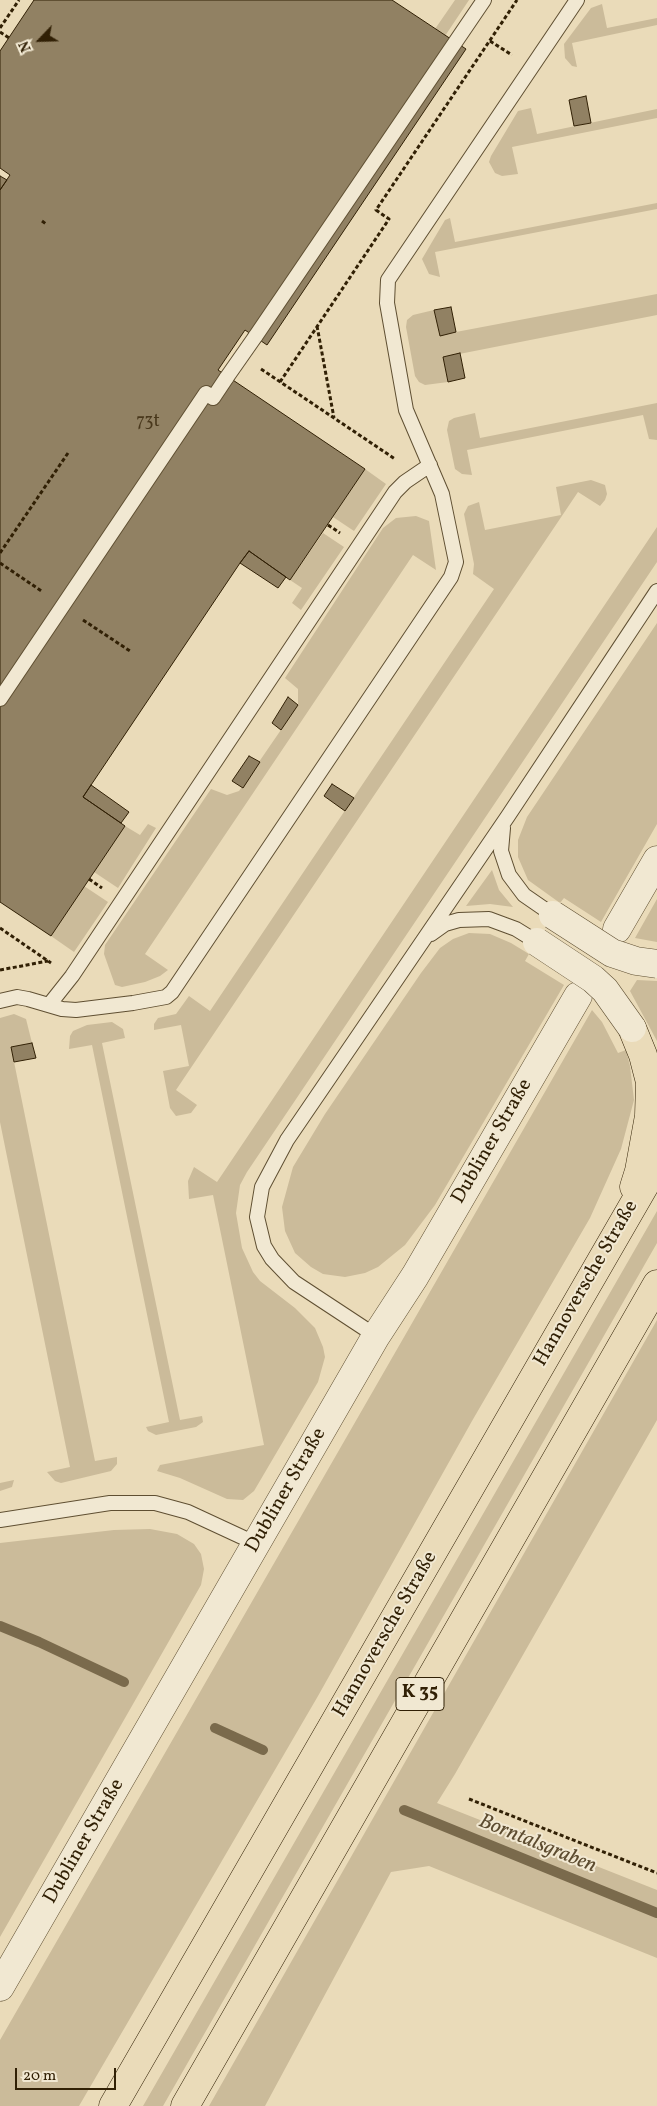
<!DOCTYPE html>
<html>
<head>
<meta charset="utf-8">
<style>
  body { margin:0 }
  #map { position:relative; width:657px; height:2106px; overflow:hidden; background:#eadbb9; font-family:Vollkorn,serif }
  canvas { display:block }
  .north { position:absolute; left:15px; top:15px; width:50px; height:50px; -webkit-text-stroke:4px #f1e8d2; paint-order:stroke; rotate:246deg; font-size:14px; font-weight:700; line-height:20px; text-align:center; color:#312005 }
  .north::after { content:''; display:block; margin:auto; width:18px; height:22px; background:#312005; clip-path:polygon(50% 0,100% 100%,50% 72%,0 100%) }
  .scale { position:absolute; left:15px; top:2068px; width:101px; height:22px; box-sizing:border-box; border:2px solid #312005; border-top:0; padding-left:6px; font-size:15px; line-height:18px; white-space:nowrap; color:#312005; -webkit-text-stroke:4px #f1e8d2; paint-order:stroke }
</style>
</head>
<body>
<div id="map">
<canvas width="657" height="2106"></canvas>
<div class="north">N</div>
<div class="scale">20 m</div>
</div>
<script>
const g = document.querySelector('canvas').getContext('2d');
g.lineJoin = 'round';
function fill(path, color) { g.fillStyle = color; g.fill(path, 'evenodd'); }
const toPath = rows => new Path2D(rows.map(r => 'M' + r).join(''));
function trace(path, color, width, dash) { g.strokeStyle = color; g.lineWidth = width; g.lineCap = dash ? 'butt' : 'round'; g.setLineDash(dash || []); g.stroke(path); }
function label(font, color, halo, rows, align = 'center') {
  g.font = font + ' Vollkorn,serif'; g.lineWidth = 4; g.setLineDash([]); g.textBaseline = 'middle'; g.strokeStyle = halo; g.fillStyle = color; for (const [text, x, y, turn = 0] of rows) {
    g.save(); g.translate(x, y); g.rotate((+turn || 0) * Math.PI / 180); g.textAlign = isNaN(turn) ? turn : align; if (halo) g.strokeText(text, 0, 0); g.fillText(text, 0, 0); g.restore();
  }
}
const green = toPath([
  [455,0,469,0,445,36,435,29],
  [602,4,607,28,657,18,657,25,572,43,577,67,572,66,565,58,564,44,591,8],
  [531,108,537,134,657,109,657,118,512,147,518,174,502,176,495,173,489,162,491,156,518,111],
  [657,203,657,209,435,252,440,277,429,274,422,259,445,220,450,218,455,242],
  [657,294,657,315,444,357,448,382,425,385,419,382,415,376,406,327,407,320,413,315,434,310,440,335],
  [657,403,657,440,649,439,643,415,467,450,472,475,462,474,455,469,447,430,449,421,454,418,475,413,480,438],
  [365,469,386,484,354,531,333,517],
  [591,480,605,485,607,494,605,500,600,506,578,492,176,1090,197,1105,191,1113,176,1116,170,1108,163,1071,189,1066,181,1025,154,1030,154,1024,158,1018,176,1014,189,996,210,1011,494,589,473,574,474,564,464,514,468,506,479,502,485,530,561,515,556,487],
  [416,516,429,521,436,570,413,555,145,954,168,970,160,976,145,982,122,987,115,985,104,954,105,945,211,789,227,795,239,791,298,705,298,689,285,678,383,528,396,518],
  [657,527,657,562,247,1172,240,1185,236,1213,242,1248,253,1272,260,1281,295,1308,315,1328,323,1347,325,1357,318,1382,254,1491,243,1500,227,1499,180,1478,157,1471,160,1465,264,1445,213,1195,189,1199,188,1181,194,1167,217,1182],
  [323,533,344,547,301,610,292,603,302,588,290,580],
  [657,623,657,824,601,922,564,898,560,903,528,880,518,857,518,840,527,817],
  [148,824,156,828,118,888,94,872,125,826,140,835],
  [492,870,499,890,513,907,490,904,466,906],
  [84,886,108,902,74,952,51,936],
  [657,899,657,942,635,938],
  [469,933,490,934,511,943,529,954,525,961,564,985,435,1205,405,1245,378,1267,365,1273,345,1277,323,1274,311,1267,295,1253,285,1231,282,1207,293,1167,325,1114,421,973,440,948,453,939],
  [637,980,657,981,657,1041,630,991],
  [592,1010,602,1022,618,1053,626,1050,630,1066,634,1100,621,1149,590,1218,472,1421,318,1696,79,2106,0,2106,0,2040],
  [14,1014,26,1019,32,1043,11,1047,95,1461,117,1457,117,1464,111,1471,61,1483,55,1481,47,1472,70,1467,0,1122,0,1018],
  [112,1022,123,1029,125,1038,102,1043,180,1420,202,1416,203,1422,196,1427,156,1435,148,1431,146,1427,169,1422,92,1045,69,1049,70,1036,73,1031,87,1025],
  [657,1211,657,1243,163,2106,143,2106],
  [657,1320,657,1420,455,1774,437,1803,657,1890,657,1958,429,1866,391,1872,265,2106,209,2106],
  [14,1480,12,1487,0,1491,0,1483],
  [150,1529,177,1534,194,1544,201,1554,204,1569,201,1585,0,1937,0,1543,114,1530]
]);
const stream = toPath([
  [0,1626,39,1642,124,1682],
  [215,1728,263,1750],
  [404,1810,657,1913]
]);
const building = toPath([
  [34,0,392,0,466,49,267,345,245,330,218,370,365,469,290,580,249,551,240,563,83,797,125,826,51,936,0,902,0,190,10,175,0,168,0,51,34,0],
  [586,96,591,123,574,126,569,100,586,96],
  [0,176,7,180,0,190,0,176],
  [451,307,456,332,440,336,434,310,451,307],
  [460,353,465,378,448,382,443,357,460,353],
  [249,551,286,577,278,588,240,563,249,551],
  [288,697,298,705,281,730,272,723,288,697],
  [249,756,260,762,243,788,232,781,249,756],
  [332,784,354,798,345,811,324,796,332,784],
  [91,785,129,812,121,823,83,797,91,785],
  [32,1043,36,1058,14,1062,11,1047,32,1043]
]);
const path = toPath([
  [0,28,19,0],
  [0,32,9,38],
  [490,41,512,55],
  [42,221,46,224],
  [317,326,334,418],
  [261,369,395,459],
  [280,382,389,219,376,210,517,0],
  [328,525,340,533],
  [0,553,68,453],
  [0,563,43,592],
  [83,620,130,651],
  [89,879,102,888],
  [0,928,51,963],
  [0,970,48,961],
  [469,1799,657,1873]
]);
const service = toPath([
  [255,337,484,0],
  [0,699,206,393,213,398,227,377],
  [503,828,501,851,509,875,524,895,553,915],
  [431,934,445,924,459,920,489,919,516,929,537,942],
  [0,1001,17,997,28,999,62,1009,76,1010,133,1003,166,997,172,992,451,577,456,562,442,494,406,410,387,303,388,280,577,0],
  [49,1005,72,976,395,492,405,482,430,465],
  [376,1336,294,1282,272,1259,264,1246,257,1217,262,1187,287,1140,508,816,657,591],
  [0,1520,110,1503,155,1503,188,1512,257,1544]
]);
const minor = toPath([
  [617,929,657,860],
  [0,1987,376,1336,415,1276,578,996]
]);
const trunk = toPath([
  [632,1028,643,1055,650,1082,649,1116,639,1171,634,1187],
  [113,2106,657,1164],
  [185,2106,657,1284]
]);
const serviceBridge = toPath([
  [227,377,255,337]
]);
const minorBridge = toPath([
  [553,915,612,953,636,961,657,964],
  [537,942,593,979,605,990,632,1028]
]);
const numberNames = [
  ["73t",148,423]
];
const shields = [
  [420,1694,48]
];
const shieldNames = [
  ["K 35",420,1694]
];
const streetNames = [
  ["Dubliner Straße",493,1142,-60],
  ["Hannoversche Straße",587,1284,-60],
  ["Dubliner Straße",287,1491,-60],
  ["Hannoversche Straße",386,1635,-60],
  ["Dubliner Straße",85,1842,-60]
];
const waterNames = [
  ["Borntalsgraben",537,1845,22]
];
fill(green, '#cbbb9a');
trace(stream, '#7a6a4c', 10);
fill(building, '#918163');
trace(building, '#312005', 1);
trace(service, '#5f4f32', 16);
trace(minor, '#5f4f32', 29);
trace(trunk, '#312005', 29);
trace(path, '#312005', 3, [4, 2.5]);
trace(service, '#f1e8d2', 14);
trace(minor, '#f1e8d2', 28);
trace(trunk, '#eadbb9', 28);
trace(serviceBridge, '#5f4f32', 16, []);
trace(minorBridge, '#5f4f32', 29, []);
trace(serviceBridge, '#f1e8d2', 14);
trace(minorBridge, '#f1e8d2', 28);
label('18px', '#49381c', null, numberNames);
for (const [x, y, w] of shields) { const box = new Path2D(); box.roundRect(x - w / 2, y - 16.5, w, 33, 4); g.fillStyle = '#f1e8d2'; g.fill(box); trace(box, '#312005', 1); }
label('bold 19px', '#312005', null, shieldNames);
label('20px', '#312005', '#f1e8d2', streetNames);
label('italic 21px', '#5c4b2f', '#f1e8d2', waterNames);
</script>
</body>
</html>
